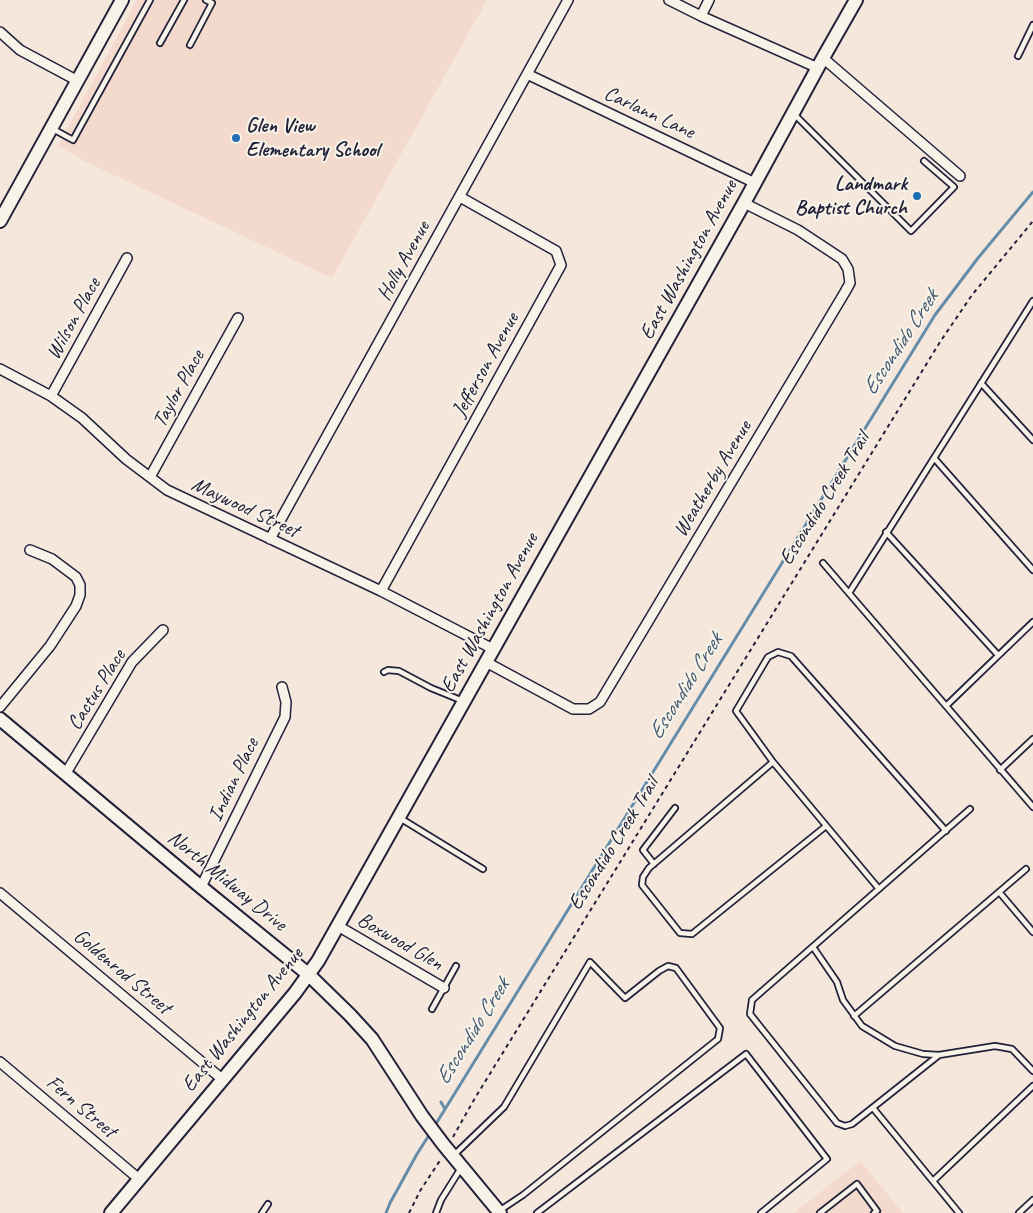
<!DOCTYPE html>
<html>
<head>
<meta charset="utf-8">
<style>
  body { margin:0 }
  canvas { display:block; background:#f6e7dc }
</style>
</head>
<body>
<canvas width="1033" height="1213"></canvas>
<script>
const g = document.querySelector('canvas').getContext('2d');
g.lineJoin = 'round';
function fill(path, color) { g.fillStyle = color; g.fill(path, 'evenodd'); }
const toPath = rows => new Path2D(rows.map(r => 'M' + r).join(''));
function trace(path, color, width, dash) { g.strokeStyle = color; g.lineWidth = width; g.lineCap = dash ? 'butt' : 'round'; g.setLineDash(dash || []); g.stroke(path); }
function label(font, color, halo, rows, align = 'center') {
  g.font = font + ' Caveat,sans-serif'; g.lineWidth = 4; g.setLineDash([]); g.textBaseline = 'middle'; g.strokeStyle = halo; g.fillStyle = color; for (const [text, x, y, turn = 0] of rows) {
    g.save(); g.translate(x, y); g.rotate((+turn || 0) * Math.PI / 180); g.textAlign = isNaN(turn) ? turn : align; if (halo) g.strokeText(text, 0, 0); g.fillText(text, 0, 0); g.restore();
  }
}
const built = toPath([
  [137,0,487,0,332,278,78,158,79,157,58,146],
  [860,1161,903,1213,794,1213]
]);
const stream = toPath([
  [441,1102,445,1109],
  [434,1127,935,315,978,258,1033,192],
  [386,1213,390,1203,417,1154,431,1132]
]);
const path = toPath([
  [453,1137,475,1098,940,342,972,295,1033,221],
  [409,1213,420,1191,441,1159]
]);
const lane = toPath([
  [160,43,184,0],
  [190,45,212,3,206,0],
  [1018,56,1033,25],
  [794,114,911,231,954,187,924,161],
  [53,129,73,140,150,0],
  [981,383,1033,440],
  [934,458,1033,570],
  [886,532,998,655],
  [823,563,1033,807],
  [849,593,1033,301],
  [384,672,388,670,399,671,431,688,463,701],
  [946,706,1033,622],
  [773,762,649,868,643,877,642,885,680,933,692,934,826,826],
  [1000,770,1033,739],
  [400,818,483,869],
  [654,864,643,850,675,808],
  [879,889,773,762,736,711,768,657,778,652,791,656,946,831],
  [1000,893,1033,932],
  [813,947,837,982,843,1000,862,1026,895,1046,923,1054,939,1055,995,1046,1012,1049,1033,1071],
  [432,1009,456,966],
  [854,1016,1026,869],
  [939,1055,852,1124,845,1126,837,1123,750,1014,752,1000,970,809],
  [873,1108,959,1213],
  [454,1155,504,1107,590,962,625,998,659,971,668,966,676,968,720,1028,718,1039,523,1195,499,1211],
  [933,1181,1033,1086],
  [262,1213,268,1204],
  [436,1213,441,1200,461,1168],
  [537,1213,746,1054,827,1159,761,1213],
  [820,1213,857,1184,877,1211,874,1213],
  [1019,1213,1033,1200]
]);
const street = toPath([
  [669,0,701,16,818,68],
  [701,16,709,0],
  [0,32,20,50,78,81],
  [823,58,960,176],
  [527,74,755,183],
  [0,369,51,396,82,418,126,459,167,490,381,591,493,649],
  [51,396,127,258],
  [150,477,238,318],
  [270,539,568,0],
  [381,591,561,265,556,251,460,197],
  [486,662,573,709,589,709,600,702,845,292,850,283,848,269,842,259,798,230,744,203],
  [0,707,50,646,76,606,80,595,80,585,76,577,52,559,30,550],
  [66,773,132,662,163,630],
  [201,887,285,717,286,702,282,687],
  [0,893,222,1079],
  [338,926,444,988],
  [0,1062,139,1179]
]);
const secondary = toPath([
  [0,221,122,0],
  [0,719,201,887,308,974,350,1015,372,1039,422,1116,443,1144,500,1213],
  [111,1213,295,993,318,961,744,203,823,58,856,0]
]);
const markers = [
  [236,138,5,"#1f6fb2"],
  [917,196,5,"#1f6fb2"]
];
const streetNames = [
  ["Carlann Lane",649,113,25],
  ["East Washington Avenue",689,260,-61],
  ["Holly Avenue",404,261,-61],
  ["Wilson Place",74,319,-61],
  ["Jefferson Avenue",486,365,-61],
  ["Taylor Place",179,389,-61],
  ["Weatherby Avenue",713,479,-59],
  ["Escondido Creek Trail",825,499,-58],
  ["Maywood Street",245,508,25],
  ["East Washington Avenue",490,613,-61],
  ["Cactus Place",97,690,-58],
  ["Indian Place",234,780,-64],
  ["Escondido Creek Trail",614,844,-58],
  ["North Midway Drive",227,881,39],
  ["Boxwood Glen",400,942,30],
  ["Goldenrod Street",122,972,40],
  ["East Washington Avenue",243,1020,-51],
  ["Fern Street",81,1107,40]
];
const poiNames = [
  ["Glen View",246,126],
  ["Elementary School",246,150],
  ["Landmark",907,184,"right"],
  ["Baptist Church",907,208,"right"]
];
const waterNames = [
  ["Escondido Creek",901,343,-57],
  ["Escondido Creek",686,687,-58],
  ["Escondido Creek",473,1032,-58]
];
fill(built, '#f4d9cd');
trace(stream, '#658da9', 3);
trace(lane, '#22223b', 8);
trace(street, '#22223b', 12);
trace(secondary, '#22223b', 16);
trace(path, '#22223b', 2, [4, 4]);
trace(lane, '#f7f3e8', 4.5);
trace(street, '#f7f3e8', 9);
trace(secondary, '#f7f3e8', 12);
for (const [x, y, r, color] of markers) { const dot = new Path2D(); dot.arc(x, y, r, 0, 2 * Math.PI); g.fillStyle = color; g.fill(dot); trace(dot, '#f7f3e8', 2); }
label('21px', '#22223b', '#f7f3e8', streetNames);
label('bold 21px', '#22223b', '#f7f3e8', poiNames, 'left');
label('italic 22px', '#435872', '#f7f3e8', waterNames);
</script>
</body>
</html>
